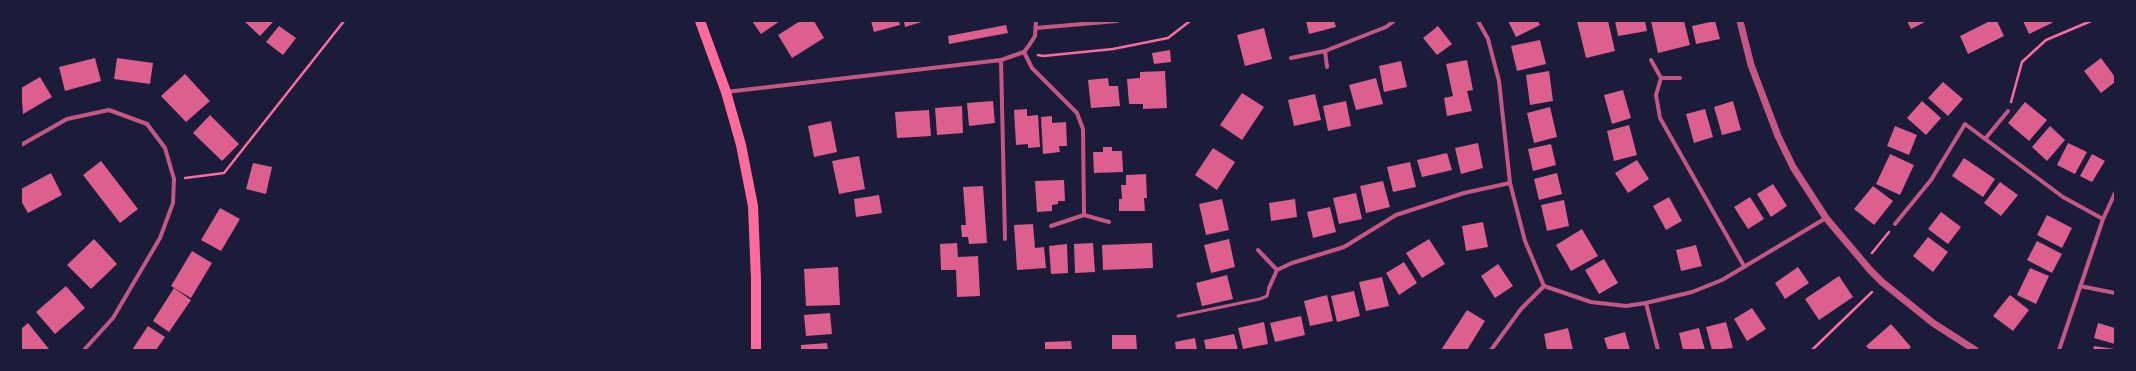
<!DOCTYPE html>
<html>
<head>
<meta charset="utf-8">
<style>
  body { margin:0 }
  #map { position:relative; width:2136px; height:371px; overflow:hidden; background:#1b1b3a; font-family:"Asap Condensed",sans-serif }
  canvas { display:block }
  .frame { position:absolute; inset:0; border:22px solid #1b1b3a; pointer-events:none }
</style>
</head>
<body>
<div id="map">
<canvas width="2136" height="371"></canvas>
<div class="frame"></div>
</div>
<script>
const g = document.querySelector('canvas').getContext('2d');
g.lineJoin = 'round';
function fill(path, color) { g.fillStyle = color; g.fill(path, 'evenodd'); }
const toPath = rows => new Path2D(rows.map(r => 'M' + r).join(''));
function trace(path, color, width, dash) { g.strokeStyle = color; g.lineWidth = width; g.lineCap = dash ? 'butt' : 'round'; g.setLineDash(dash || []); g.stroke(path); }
const building = toPath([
  [244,21,272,21,273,22,260,36],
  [752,21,780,21,761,34],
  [800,21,814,21,824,38,792,58,778,35],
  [871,21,899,21,900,25,874,32],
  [904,21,925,21,905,27],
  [1306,21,1334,21,1336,27,1309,34],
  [1508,21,1538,21,1540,25,1516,37],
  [1577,21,1608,21,1615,51,1586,58],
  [1615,21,1645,21,1647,31,1618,36],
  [1651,21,1684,21,1690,45,1658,53],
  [1715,21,1720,39,1696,44,1692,26],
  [1907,21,1927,21,1911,29],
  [1990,21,1997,21,2004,36,1968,54,1960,36],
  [2023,21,2052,21,2052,23,2029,34],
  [1006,25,1008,33,949,44,948,36],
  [279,26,296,38,283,55,266,42],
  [1438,26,1452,44,1437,55,1423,38],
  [1264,28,1272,59,1245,66,1237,35],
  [1540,40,1546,64,1517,71,1511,46],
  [1170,50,1171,62,1154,64,1152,53],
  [95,58,101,81,65,91,59,67],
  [117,58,153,63,150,84,114,79],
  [2101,58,2115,77,2115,82,2101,93,2084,71],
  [1467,60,1473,90,1467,91,1472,111,1447,116,1444,98,1453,96,1446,64],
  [1401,61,1407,87,1384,92,1379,66],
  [1165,71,1167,108,1143,109,1143,104,1129,104,1127,79,1140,78,1140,72],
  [1549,71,1553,101,1530,105,1526,75],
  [185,74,210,101,186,122,161,96],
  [40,77,52,97,23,114,21,88],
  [1108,78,1109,86,1118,86,1120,106,1091,108,1088,80],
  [1376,78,1383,104,1356,110,1349,85],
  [1943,82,1963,99,1948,116,1928,98],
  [1623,90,1631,118,1612,124,1604,95],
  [1242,93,1264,107,1242,140,1220,125],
  [1315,94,1321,120,1294,126,1288,100],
  [993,101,995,123,969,126,967,103],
  [1346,101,1351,126,1328,131,1323,106],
  [1733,101,1741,130,1722,135,1714,107],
  [1922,101,1941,118,1926,135,1907,118],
  [2025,102,2047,120,2029,141,2008,123],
  [962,106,963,133,937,135,935,108],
  [1550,107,1557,137,1534,143,1527,113],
  [1027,109,1027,116,1038,115,1040,147,1028,148,1028,144,1016,145,1014,110],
  [1705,109,1713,137,1694,143,1686,114],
  [929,110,931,136,897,138,895,112],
  [210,115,239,144,222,161,193,133],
  [1052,116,1052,123,1066,122,1067,146,1059,146,1060,152,1043,154,1041,117],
  [831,121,837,152,814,157,808,126],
  [1629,125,1637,155,1614,161,1607,131],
  [1895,126,1917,135,1909,155,1887,146],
  [2050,126,2065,140,2047,161,2032,147],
  [1478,143,1483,168,1461,174,1455,148],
  [2068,143,2087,152,2075,174,2057,165],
  [1551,144,1556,165,1533,171,1528,149],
  [1103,147,1112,147,1112,151,1122,151,1123,172,1094,173,1093,152,1103,152],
  [1213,148,1235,162,1217,190,1195,175],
  [1447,153,1452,170,1422,177,1417,160],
  [1890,154,1914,165,1900,195,1876,184],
  [2092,154,2105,161,2092,182,2080,176],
  [859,156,865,189,839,194,832,161],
  [1964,158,1995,179,1983,197,1952,176],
  [1637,160,1649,179,1628,193,1615,173],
  [101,161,138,209,120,223,83,175],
  [1410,162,1416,187,1393,192,1387,167],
  [253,163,272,167,266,194,246,189],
  [51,173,62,195,28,213,21,201,21,189],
  [1557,173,1562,194,1539,200,1534,179],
  [1146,174,1147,198,1144,198,1145,211,1119,211,1119,199,1122,199,1121,185,1126,185,1126,175],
  [1064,180,1065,201,1058,201,1058,204,1052,205,1052,211,1037,212,1035,181],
  [1383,181,1390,207,1366,213,1360,186],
  [2000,182,2018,195,2001,216,1984,203],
  [1773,184,1787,206,1771,217,1757,194],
  [983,186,987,243,969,244,968,237,962,237,961,225,966,225,963,187],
  [1873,186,1893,201,1874,225,1854,209],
  [1356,193,1362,219,1339,224,1333,198],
  [879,195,882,213,856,217,854,199],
  [1669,197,1682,221,1666,230,1653,206],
  [1750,197,1764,219,1748,229,1734,207],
  [1222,199,1229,230,1206,235,1199,204],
  [1295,199,1297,217,1271,221,1269,203],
  [1564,200,1569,226,1547,231,1541,205],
  [1330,207,1336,232,1313,238,1307,212],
  [220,208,240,219,221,251,201,240],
  [1941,212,1961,227,1948,244,1928,229],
  [2047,215,2072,228,2062,248,2037,235],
  [1483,222,1488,247,1466,251,1462,226],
  [1033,224,1035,248,1044,247,1046,268,1017,270,1014,225],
  [1582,229,1598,256,1571,271,1556,245],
  [1928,237,1948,252,1933,272,1913,256],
  [94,239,117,264,91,289,67,265],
  [1229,239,1235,267,1211,273,1204,245],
  [1429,239,1445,264,1422,278,1406,253],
  [2037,241,2062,254,2052,273,2027,260],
  [957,243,958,257,978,256,980,296,957,297,956,270,941,270,940,244],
  [1093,243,1095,272,1075,273,1074,244],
  [1152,243,1153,268,1103,270,1102,245],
  [1067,244,1068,273,1051,274,1049,246],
  [1696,245,1702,266,1681,271,1676,250],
  [192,251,212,263,191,298,171,286],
  [1604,259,1618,283,1599,294,1585,270],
  [1404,262,1417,283,1399,295,1386,273],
  [1498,264,1513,286,1495,298,1481,276],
  [838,267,840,305,806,306,804,269],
  [1798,267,1809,283,1785,299,1775,283],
  [2030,268,2049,276,2036,304,2017,295],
  [1227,275,1233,299,1202,306,1196,283],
  [1839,276,1853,297,1819,320,1805,299],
  [1382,277,1389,306,1366,311,1359,282],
  [66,286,85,308,55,334,36,312],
  [174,288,191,300,169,332,153,321],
  [1354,291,1360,316,1337,322,1331,296],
  [1327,295,1333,321,1310,326,1304,301],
  [2010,295,2029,310,2013,331,1993,316],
  [1752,308,1766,329,1747,341,1734,319],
  [1467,310,1485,321,1467,350,1441,350],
  [830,313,832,334,806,336,804,315],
  [1301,316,1305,335,1275,342,1270,323],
  [1264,322,1268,344,1243,349,1238,328],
  [1726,322,1733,348,1712,350,1706,327],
  [28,323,49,349,48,350,21,350,21,329],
  [2098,323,2115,328,2115,344,2094,338],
  [1891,324,1911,347,1908,350,1870,350,1866,346],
  [148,326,165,337,156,350,132,350],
  [1568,328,1573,350,1547,350,1544,334],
  [1699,328,1705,350,1683,350,1679,333],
  [1625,332,1630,350,1608,350,1604,338],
  [1234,334,1238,350,1206,350,1204,340],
  [1112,335,1136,335,1137,350,1112,350],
  [1195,338,1197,350,1176,350,1175,342],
  [1071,341,1072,350,1045,350,1045,342],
  [827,343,828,350,801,350,801,345],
  [2094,346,2115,349,2115,350,2093,350]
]);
const path = toPath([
  [1038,55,1043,56,1113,49,1168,38,1190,21],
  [2011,102,2022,62,2046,40,2091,21],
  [185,178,224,173,344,21],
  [1872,253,1889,232],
  [1812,350,1872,292]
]);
const service = toPath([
  [1178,316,1260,299,1267,296,1269,288]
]);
const minor = toPath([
  [1478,21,1488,39,1499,81,1510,183,1525,241,1544,286,1591,302,1626,306,1646,303,1692,292,1722,280,1826,218],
  [1036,28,1117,21],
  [1325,51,1327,67],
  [1024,52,1032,68,1077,113,1083,129,1084,215,1109,222],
  [1291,58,1325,51,1386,27,1394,21],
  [1001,60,1005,239],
  [1651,60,1661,78,1656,95,1660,118,1744,266],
  [1661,78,1680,78],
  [726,92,1001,60,1024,52,1030,44,1035,36,1036,21],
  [1985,139,2008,111],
  [21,145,67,119,109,110,147,124,165,148,174,179,173,203,160,238,113,318,84,350],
  [1895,224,1931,180,1965,124,2063,197,2103,219],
  [1051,226,1084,215],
  [1258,250,1277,270],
  [2080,286,2115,293],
  [1269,288,1277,270,1292,263,1344,247,1396,215,1464,193,1510,183],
  [1646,303,1658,350],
  [1491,350,1521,309,1544,286],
  [2059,350,2103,219,2115,193]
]);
const tertiary = toPath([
  [1740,21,1751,65,1778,136,1793,167,1826,218,1870,270,1882,282,1933,323,1975,350]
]);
const primary = toPath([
  [700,21,726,92,741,145,753,206,756,280,756,350]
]);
fill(building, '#dd5f8e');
trace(path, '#ff6b9d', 2.5);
trace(service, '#c65784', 3);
trace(minor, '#c65784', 4);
trace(tertiary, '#c65784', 7);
trace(primary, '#ff6b9d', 10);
</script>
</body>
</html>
